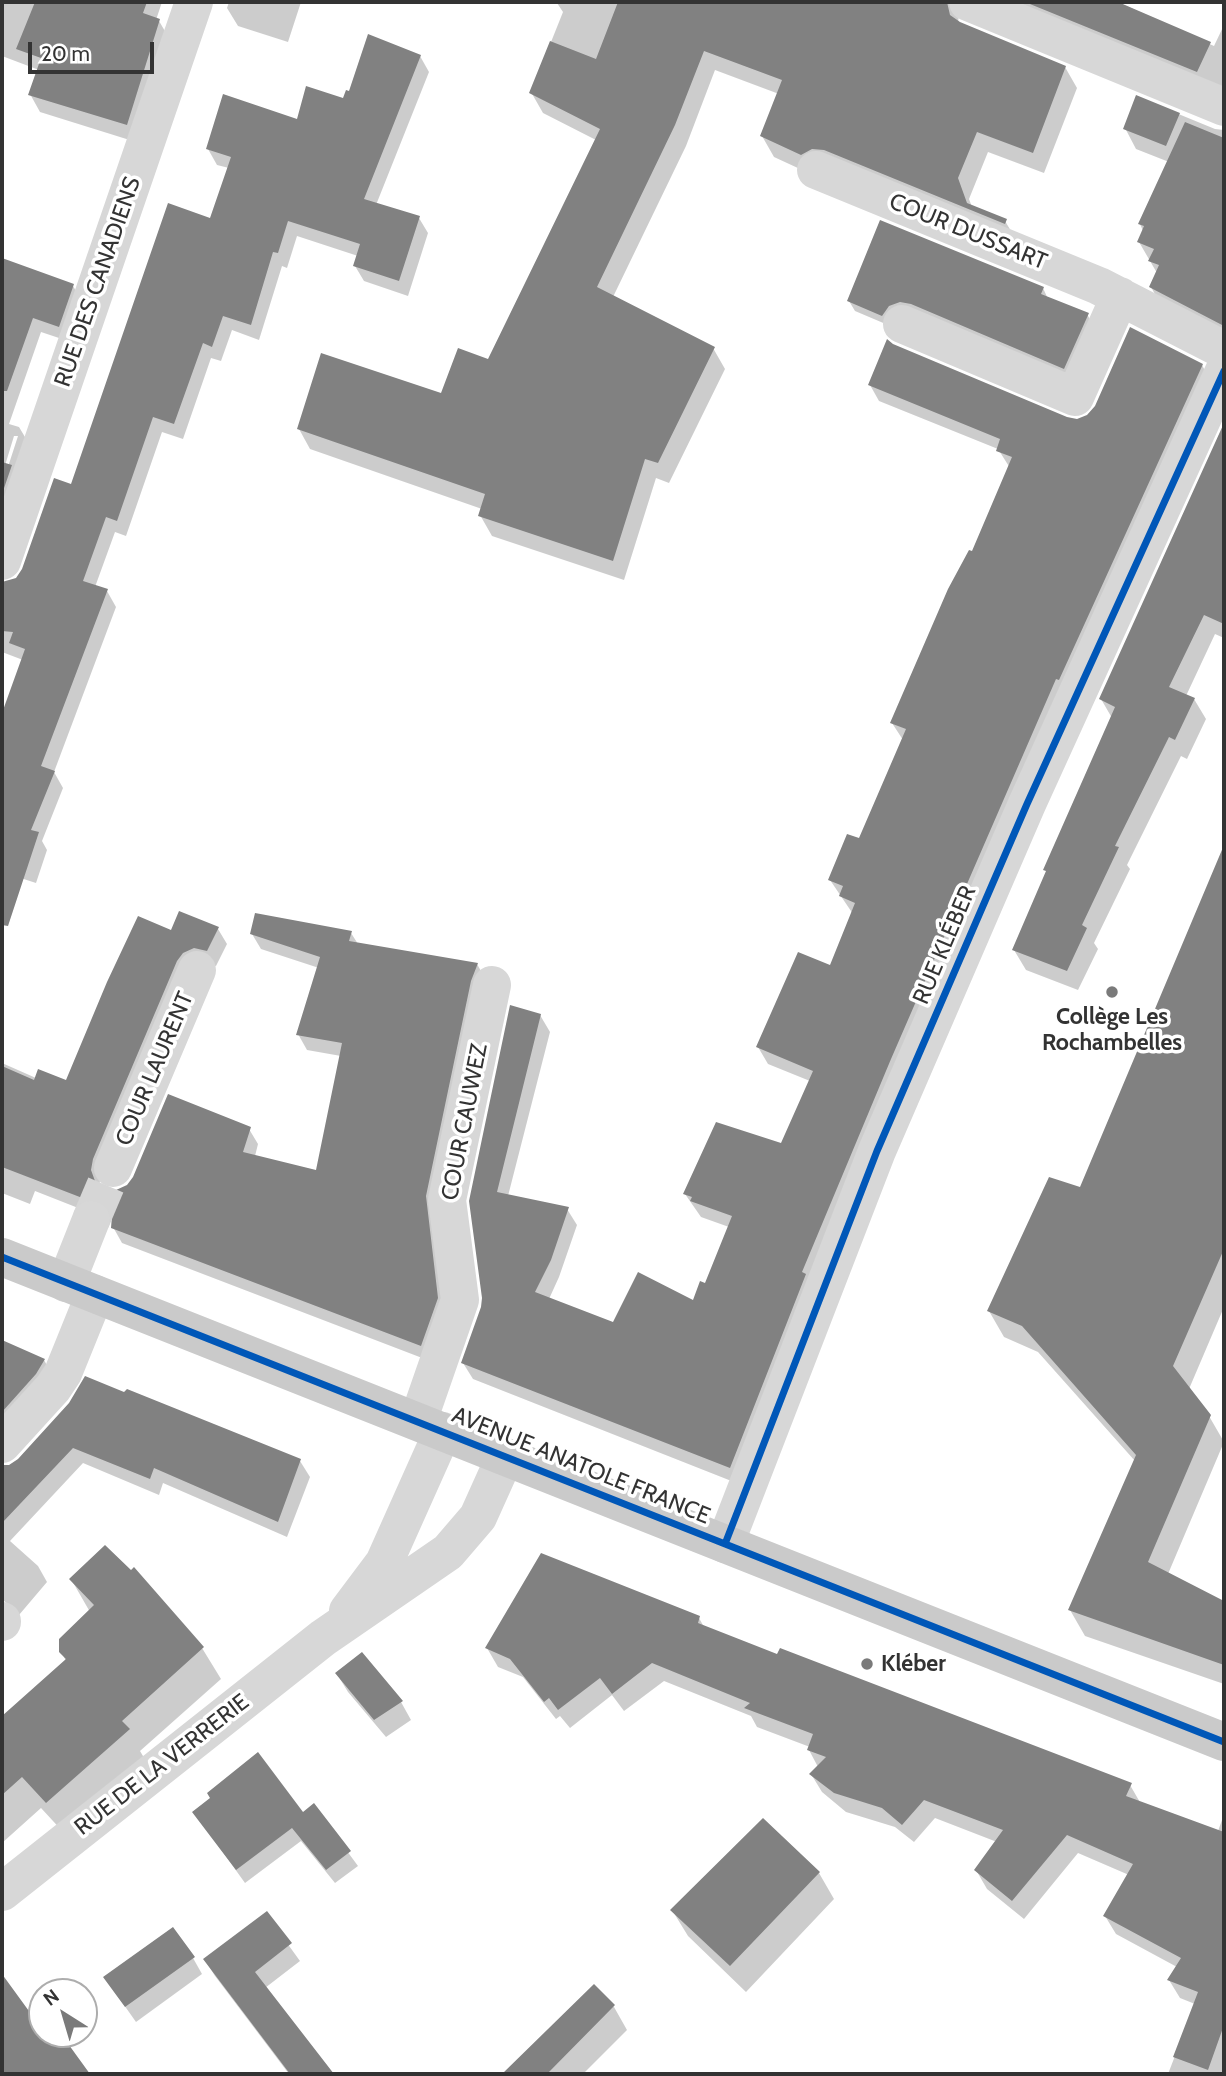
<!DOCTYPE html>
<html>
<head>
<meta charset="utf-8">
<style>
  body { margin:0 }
  #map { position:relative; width:1226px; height:2076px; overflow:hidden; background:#fff; font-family:Cabin,sans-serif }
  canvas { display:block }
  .frame { position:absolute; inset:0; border:4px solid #333; pointer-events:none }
  .north { position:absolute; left:28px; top:1978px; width:70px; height:70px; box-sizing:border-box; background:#fff; border:2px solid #adadad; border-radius:50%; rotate:323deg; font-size:19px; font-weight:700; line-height:28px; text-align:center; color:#333 }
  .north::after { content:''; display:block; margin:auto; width:24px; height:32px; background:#7a7a7a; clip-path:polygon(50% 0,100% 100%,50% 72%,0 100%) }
  .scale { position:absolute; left:28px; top:42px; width:126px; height:32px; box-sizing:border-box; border:4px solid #333; border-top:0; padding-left:9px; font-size:21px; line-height:24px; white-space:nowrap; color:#333; -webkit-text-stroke:5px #fff; paint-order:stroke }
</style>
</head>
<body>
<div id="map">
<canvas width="1226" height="2076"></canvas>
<div class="frame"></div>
<div class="north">N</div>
<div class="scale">20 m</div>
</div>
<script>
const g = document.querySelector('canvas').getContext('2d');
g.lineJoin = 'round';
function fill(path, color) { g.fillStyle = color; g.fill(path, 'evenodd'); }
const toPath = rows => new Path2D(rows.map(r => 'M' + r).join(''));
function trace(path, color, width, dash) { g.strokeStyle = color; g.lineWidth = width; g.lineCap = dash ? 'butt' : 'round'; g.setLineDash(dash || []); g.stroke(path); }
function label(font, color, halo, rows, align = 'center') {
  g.font = font + ' Cabin,sans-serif'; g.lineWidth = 7; g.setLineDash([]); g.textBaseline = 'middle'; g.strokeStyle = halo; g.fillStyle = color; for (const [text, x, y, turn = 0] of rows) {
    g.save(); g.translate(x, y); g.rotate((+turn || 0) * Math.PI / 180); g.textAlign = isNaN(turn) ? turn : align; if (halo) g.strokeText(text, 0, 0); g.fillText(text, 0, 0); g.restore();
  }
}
const shadow = toPath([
  [2,2,162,2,156,20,159,21,169,38,136,142,40,112,30,94,39,70,2,56],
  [229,2,301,2,288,42,238,26,227,8],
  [554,2,974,2,959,14,958,23,1065,67,1077,88,1044,173,988,152,969,199,972,207,1005,221,1017,241,813,175,774,157,762,136,779,94,715,70,686,146,613,297,713,348,725,369,669,483,656,478,624,580,492,536,480,515,482,509,310,449,299,429,442,395,489,361,596,140,543,113,531,92,563,12,557,3],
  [989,2,1118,2,1214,46,1224,25,1224,98],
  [420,56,429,72,376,205,419,218,428,233,408,296,364,281,355,266,358,256,297,236,287,268,282,266,259,340,232,330,221,361,211,358,183,439,162,432,126,536,115,532,95,587,107,591,116,607,54,772,63,788,42,841,47,850,36,883,5,873,2,881,2,718,23,660,2,652,2,584,17,579,72,486,211,220,229,168,217,165,208,149,298,121,344,100,350,93],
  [1137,97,1215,129,1224,130,1224,339,1162,307,1151,287,1157,273,1139,242,1143,231,1140,224,1169,162,1136,149,1125,128],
  [2,260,73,286,82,301,68,341,41,332,9,424,19,427,28,442,2,535],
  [14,436,18,436,6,473,3,472],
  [1043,288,1048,299,1087,314,1093,325,1070,378,888,325,855,311,849,301],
  [1202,365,1211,382,739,1484,473,1379,463,1363,482,1308,483,1298,471,1201,540,1015,550,1032,508,1196,567,1209,577,1225,559,1277,549,1299,614,1324,694,1302,706,1285,729,1227,701,1217,685,1194,782,1145,810,1081,768,1064,758,1047,831,967,853,914,830,880,860,841,903,740,892,723,973,553,1010,468,998,449,879,401,870,385,1077,421],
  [1224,428,1224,638,1215,634,1186,696,1194,699,1206,719,1187,759,1181,756,1127,865,1130,869,1094,943,1098,949,1078,990,1026,970,1014,950,1112,718,1101,699],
  [1224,851,1224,1307,1189,1389,1209,1416,1224,1442,1168,1574,1224,1603,1224,1684,1085,1636,1070,1610,1135,1461,1038,1352,1004,1337,989,1311,1081,1189],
  [218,929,227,944,216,966,203,964,101,1176,99,1186,115,1192,249,1129,258,1144,255,1156,317,1172,341,1056,307,1050,298,1034,319,968,261,949,252,934,351,933,358,944,477,964,486,980,446,1314,430,1361,122,1243,113,1227,114,1218,110,1215,96,1215,35,1191,30,1204,2,1193,2,1063,36,1078,67,1083,171,932],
  [2,1343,44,1360,53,1376,2,1439],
  [71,1404,300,1461,310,1477,287,1537,163,1483,159,1495,83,1463,10,1541,38,1566,47,1582,19,1615,2,1599,2,1473,19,1460],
  [71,1579,202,1648,221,1679,140,1751,146,1761,65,1834,41,1808,2,1843,2,1718,66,1661,61,1651,90,1612],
  [699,1618,704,1627,748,1645,1130,1785,1141,1804,1218,1831,1222,1820,1224,1821,1224,2074,1168,2074,1195,2004,1180,1998,1169,1980,1177,1967,1116,1934,1105,1916,1129,1875,1078,1853,1024,1919,987,1889,976,1870,997,1842,935,1818,914,1842,895,1827,846,1812,822,1792,811,1774,818,1767,809,1750,810,1747,757,1727,751,1716,664,1681,624,1711,612,1695,570,1728,560,1716,556,1719,523,1677,498,1667,487,1648],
  [337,1674,401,1702,411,1720,386,1737,348,1692],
  [314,1806,358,1866,335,1883,301,1841,245,1883,194,1812,303,1814],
  [819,1873,834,1899,746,1992,688,1936,672,1910],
  [266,1914,300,1961,265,1988,332,2074,289,2074,215,1976,205,1960],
  [193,1958,202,1974,136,2022,105,1978],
  [8,1986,29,2015,39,2007,42,2011,42,2034,59,2034,86,2074,2,2074,2,1991],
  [594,1986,614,2007,627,2030,583,2074,504,2074]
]);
const building = toPath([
  [35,2,147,2,143,13,160,19,127,125,28,95,41,58,16,49],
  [618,2,947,2,950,15,960,22,1066,66,1033,153,977,132,958,178,967,203,1007,219,1005,224,824,150,812,149,801,155,760,136,782,80,704,51,675,125,597,287,715,347,658,463,645,459,613,561,478,516,485,494,297,429,321,353,441,393,458,348,488,359,600,129,529,93,550,41,596,59],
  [1025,2,1118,2,1211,42,1197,72],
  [368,34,421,55,364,199,420,216,399,281,353,266,360,244,288,221,278,253,273,252,251,325,223,316,212,347,203,343,174,424,153,417,117,521,106,517,83,581,108,589,41,766,55,771,31,830,39,832,8,926,2,925,2,713,25,649,9,643,13,632,2,631,2,582,16,578,22,569,54,478,71,484,168,203,210,218,231,157,206,149,223,94,297,119,306,86,343,98,346,90,349,91],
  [1136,95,1180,113,1166,146,1123,129],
  [1185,122,1224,138,1224,326,1149,287,1159,265,1148,261,1154,249,1137,242,1144,226,1138,224],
  [880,220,1044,287,1041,294,1089,313,1064,369,911,304,900,302,889,306,882,316,847,301],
  [2,258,74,284,59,327,33,318,7,391,2,391],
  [1130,327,1203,364,1059,680,1056,679,891,1059,802,1272,806,1274,730,1468,461,1363,481,1307,482,1298,469,1201,510,1005,541,1014,497,1192,569,1207,551,1260,535,1292,613,1322,638,1272,693,1300,700,1281,705,1283,732,1216,690,1201,692,1197,683,1194,716,1122,781,1143,813,1071,756,1047,798,952,830,965,855,903,839,896,843,886,828,880,847,834,859,838,906,729,890,723,948,589,969,550,972,551,1012,457,996,451,1000,439,868,385,887,339,893,344,1067,417,1077,419,1087,415,1095,406],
  [1224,423,1224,624,1204,615,1169,687,1195,698,1175,740,1169,737,1115,846,1119,847,1082,925,1087,928,1067,971,1012,950,1046,871,1043,870,1115,707,1099,699],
  [2,462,12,465,2,494],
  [1224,845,1224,1249,1173,1366,1211,1415,1148,1562,1224,1601,1224,1665,1068,1610,1136,1455,1022,1326,987,1311,1049,1177,1080,1187],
  [179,911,219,927,207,951,194,948,183,953,177,961,93,1159,91,1170,95,1181,105,1188,116,1190,127,1185,133,1177,168,1094,251,1127,243,1152,316,1170,342,1043,296,1035,320,957,250,934,255,913,352,931,349,941,478,963,471,981,426,1196,438,1298,421,1346,111,1228,112,1216,108,1206,100,1200,85,1199,2,1167,2,1066,34,1080,38,1069,66,1080,107,982,138,916,171,930],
  [2,1340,45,1359,36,1374,2,1412],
  [85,1376,124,1392,127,1389,301,1459,278,1522,154,1468,150,1479,73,1448,2,1523,2,1465,9,1465,18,1459,69,1403],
  [105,1545,131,1570,134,1567,204,1647,122,1721,130,1729,46,1803,22,1777,2,1795,2,1716,66,1659,59,1652,59,1639,94,1605,69,1579],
  [541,1553,700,1616,698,1623,749,1643,777,1654,780,1648,1132,1783,1126,1796,1224,1832,1224,2025,1208,2070,1173,2057,1198,1992,1167,1980,1181,1958,1103,1916,1133,1864,1067,1835,1012,1901,974,1870,1003,1830,924,1800,902,1825,882,1808,834,1793,809,1774,826,1757,807,1750,813,1734,744,1708,750,1703,652,1663,612,1694,600,1678,558,1710,549,1698,544,1702,510,1659,485,1648],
  [362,1652,403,1701,374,1720,335,1673],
  [258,1752,303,1812,314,1803,351,1851,326,1870,292,1828,236,1870,192,1812,210,1798,207,1793],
  [763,1818,820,1872,730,1966,670,1910],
  [267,1911,292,1943,255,1972,334,2074,290,2074,203,1959],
  [173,1927,195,1957,125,2007,103,1977],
  [2,1974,42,2029,42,2034,61,2034,90,2074,2,2074],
  [594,1984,615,2005,547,2074,502,2074]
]);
const minorTunnel = toPath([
  [91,1220,113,1168]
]);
const minor = toPath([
  [968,2,1224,107],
  [816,170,1099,286,1224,350],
  [902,324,1075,397,1120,296],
  [2,561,194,2],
  [113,1168,197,970],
  [66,1283,91,1220],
  [418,1421,460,1300,447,1200,492,985],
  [2,1444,53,1388,63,1373,95,1294],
  [725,1544,877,1151,1027,804,1224,371],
  [348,1611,384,1563,443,1431],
  [2,1622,2,1621],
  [2,1892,323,1638,448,1552,478,1517,505,1457]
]);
const major = toPath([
  [2,1257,1224,1742]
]);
const cycleway = toPath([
  [2,1257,1224,1742],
  [725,1544,877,1151,1027,804,1224,371]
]);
const markers = [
  [1112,992,7,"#7a7a7a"],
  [867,1664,7,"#7a7a7a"]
];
const streetNames = [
  ["COUR DUSSART",968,232,22],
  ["RUE DES CANADIENS",98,282,-71],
  ["RUE KLÉBER",945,945,-67],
  ["COUR LAURENT",155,1069,-67],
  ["COUR CAUWEZ",465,1122,-79],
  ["AVENUE ANATOLE FRANCE",581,1466,22],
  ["RUE DE LA VERRERIE",162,1765,-38]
];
const poiNames = [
  ["Collège Les",1112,1017],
  ["Rochambelles",1112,1043],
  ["Kléber",881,1664,"left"]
];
fill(shadow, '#0003');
fill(building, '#818181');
trace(minorTunnel, '#d6d6d6', 38, [38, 19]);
trace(minor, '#d7d7d7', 38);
trace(major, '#cacaca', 38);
trace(cycleway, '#0057b8', 7);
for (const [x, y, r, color] of markers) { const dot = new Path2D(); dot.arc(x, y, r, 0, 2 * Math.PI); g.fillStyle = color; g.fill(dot); trace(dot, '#fff', 2.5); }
label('23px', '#333', '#fff', streetNames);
label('bold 23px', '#333', '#fff', poiNames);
</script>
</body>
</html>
